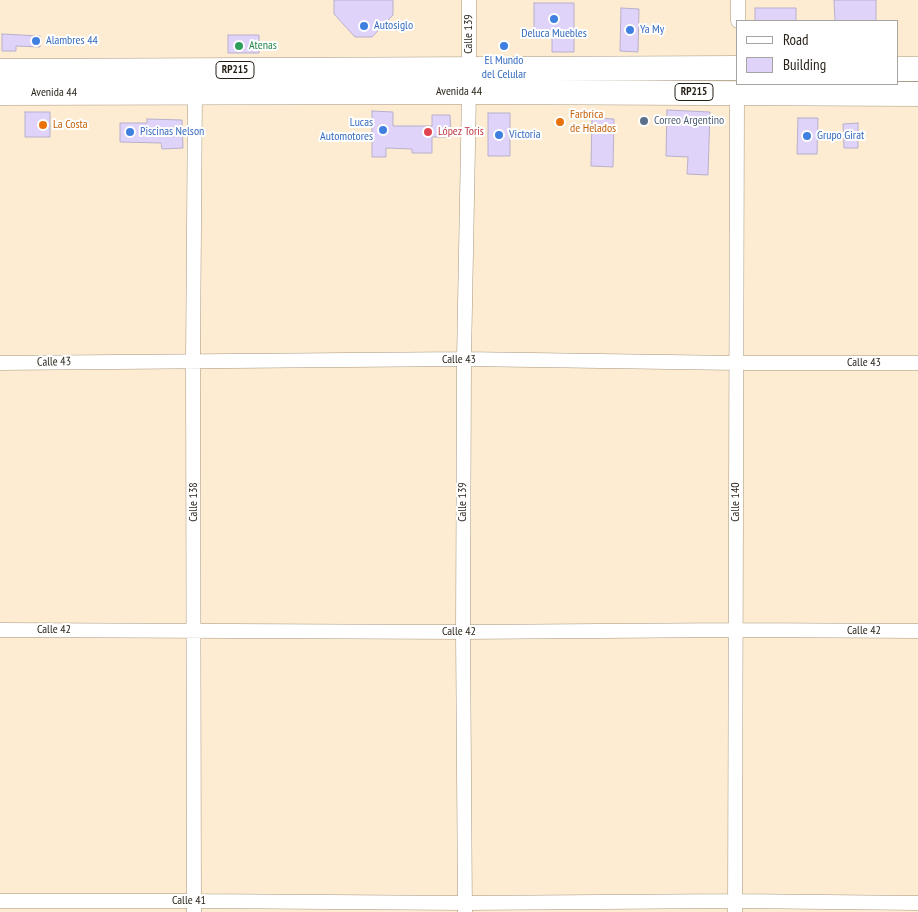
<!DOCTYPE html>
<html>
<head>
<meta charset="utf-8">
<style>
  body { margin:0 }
  #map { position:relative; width:918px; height:912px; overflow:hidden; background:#fdecd2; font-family:"PT Sans Narrow",sans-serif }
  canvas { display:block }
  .legend { position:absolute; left:736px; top:20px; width:162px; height:65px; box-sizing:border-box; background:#fff; border:1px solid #a8a5a1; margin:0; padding:6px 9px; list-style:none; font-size:15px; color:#251f15 }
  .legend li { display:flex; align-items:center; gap:10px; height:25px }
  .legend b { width:25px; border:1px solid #a8a5a1 }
</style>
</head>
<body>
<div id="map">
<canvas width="918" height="912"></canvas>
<ul class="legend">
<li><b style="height:6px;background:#fff"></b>Road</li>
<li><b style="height:14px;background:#dfd3fa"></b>Building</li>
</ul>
</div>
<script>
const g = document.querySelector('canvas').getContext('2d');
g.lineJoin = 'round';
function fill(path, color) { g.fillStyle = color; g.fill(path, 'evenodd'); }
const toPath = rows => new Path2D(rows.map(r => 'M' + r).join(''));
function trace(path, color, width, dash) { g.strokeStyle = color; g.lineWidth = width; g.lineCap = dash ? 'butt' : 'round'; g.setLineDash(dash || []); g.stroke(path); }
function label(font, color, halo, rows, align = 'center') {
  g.font = font + ' "PT Sans Narrow",sans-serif'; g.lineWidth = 4; g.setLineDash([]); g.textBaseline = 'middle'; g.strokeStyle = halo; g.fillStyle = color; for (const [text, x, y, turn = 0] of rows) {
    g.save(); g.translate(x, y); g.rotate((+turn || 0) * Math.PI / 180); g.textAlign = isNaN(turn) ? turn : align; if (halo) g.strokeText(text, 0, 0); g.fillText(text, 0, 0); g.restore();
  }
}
const building = toPath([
  [334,0,393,0,393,15,372,37,355,37,334,14,334,0],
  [834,0,876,0,876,21,835,21,834,0],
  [534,3,574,3,574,52,552,52,552,35,534,35,534,3],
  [621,8,639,9,638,52,620,51,621,8],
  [755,8,796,8,796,21,755,21,755,8],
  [2,34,40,36,40,47,16,46,16,51,2,51,2,34],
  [228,35,259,35,259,53,228,53,228,35],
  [667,110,710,112,708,175,687,174,688,157,666,156,667,110],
  [372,111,393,112,393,126,432,126,432,115,450,115,451,137,432,137,432,153,412,153,412,149,386,148,386,157,372,157,372,111],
  [25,112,50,112,50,137,25,137,25,112],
  [488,113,510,113,510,156,488,156,488,113],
  [592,118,614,119,613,167,591,166,592,118],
  [798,118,818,118,817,154,797,154,798,118],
  [147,119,182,120,183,148,162,149,161,143,120,142,120,123,147,123,147,119],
  [858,123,858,148,844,148,843,124,858,123]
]);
const minor = toPath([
  [738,21,738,0],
  [469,69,469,0],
  [0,363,464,359,736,363,918,363],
  [0,630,463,632,736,630,918,631],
  [0,901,194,901,465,903,735,901,918,903],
  [465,911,463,632,464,359,469,92],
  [194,912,193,361,195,92],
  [735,912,737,92]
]);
const trunk = toPath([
  [897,69,918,69],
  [0,71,737,68],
  [0,93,469,92,918,94]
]);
const markers = [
  [554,19,5,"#3f7fe0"],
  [364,26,5,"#3f7fe0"],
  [630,30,5,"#3f7fe0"],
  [36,41,5,"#3f7fe0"],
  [239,46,5,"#2e9e5b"],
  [504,46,5,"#3f7fe0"],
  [644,121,5,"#5c6f8a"],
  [560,122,5,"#e8710a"],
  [43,125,5,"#e8710a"],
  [383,130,5,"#3f7fe0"],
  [130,132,5,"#3f7fe0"],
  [428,132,5,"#e0444e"],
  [499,135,5,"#3f7fe0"],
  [807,136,5,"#3f7fe0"]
];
const shields = [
  [235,70,38],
  [694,92,38]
];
const shieldNames = [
  ["RP215",235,70],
  ["RP215",694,92]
];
const shopNames = [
  ["Autosiglo",374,26],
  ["Ya My",640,30],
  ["Deluca Muebles",554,34,"center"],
  ["Alambres 44",46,41],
  ["El Mundo",504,61,"center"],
  ["del Celular",504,75,"center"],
  ["Lucas",373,123,"right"],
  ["Automotores",373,137,"right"],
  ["Piscinas Nelson",140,132],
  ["Victoria",509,135],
  ["Grupo Girat",817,136]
];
const streetNames = [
  ["Calle 139",469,34,-90],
  ["Avenida 44",459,92],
  ["Avenida 44",54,93],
  ["Calle 43",459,360],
  ["Calle 43",54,362,-1],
  ["Calle 43",864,363],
  ["Calle 138",194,502,-90],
  ["Calle 139",463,502,-90],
  ["Calle 140",736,502,-90],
  ["Calle 42",54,630],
  ["Calle 42",864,631],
  ["Calle 42",459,632],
  ["Calle 41",189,901]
];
const leisureNames = [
  ["Atenas",249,46]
];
const foodNames = [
  ["Farbrica",570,115],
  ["de Helados",570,129],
  ["La Costa",53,125]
];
const serviceNames = [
  ["Correo Argentino",654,121]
];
const healthNames = [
  ["López Toris",438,132]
];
fill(building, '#dfd3fa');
trace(building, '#b7b0cb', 1);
trace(minor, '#a7977f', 15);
trace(trunk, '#a7977f', 25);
trace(minor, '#fff', 14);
trace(trunk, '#fff', 24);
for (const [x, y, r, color] of markers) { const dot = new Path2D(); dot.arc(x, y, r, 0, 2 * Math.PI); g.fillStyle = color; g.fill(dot); trace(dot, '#fff', 2); }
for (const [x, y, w] of shields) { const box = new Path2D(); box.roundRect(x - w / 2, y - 8.5, w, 17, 4); g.fillStyle = '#fff'; g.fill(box); trace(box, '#251f15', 1); }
label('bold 11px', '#251f15', null, shieldNames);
label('12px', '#366cbe', '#fff', shopNames, 'left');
label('12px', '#251f15', '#fff', streetNames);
label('12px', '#27864d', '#fff', leisureNames, 'left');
label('12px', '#c56008', '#fff', foodNames, 'left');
label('12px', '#4e5e75', '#fff', serviceNames, 'left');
label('12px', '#be3a42', '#fff', healthNames, 'left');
</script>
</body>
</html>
